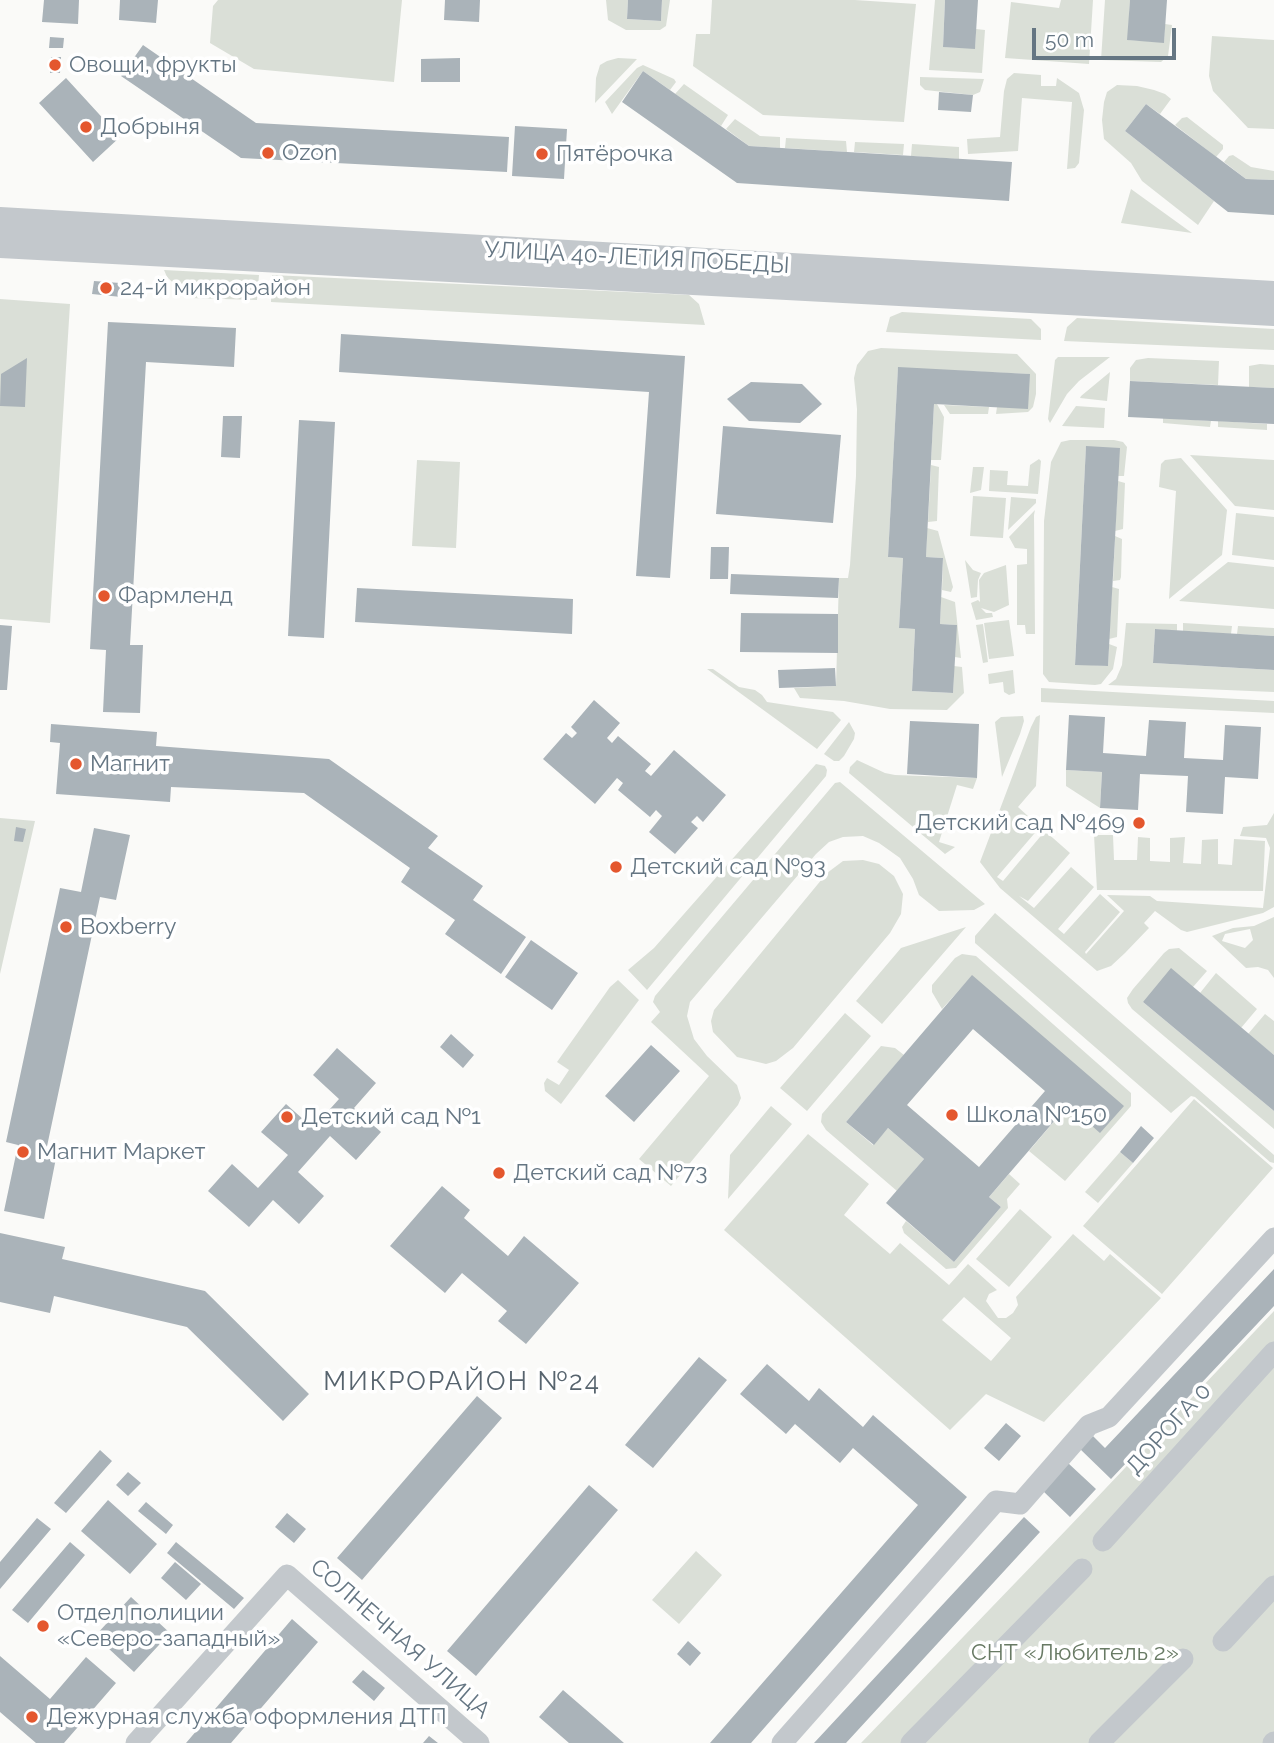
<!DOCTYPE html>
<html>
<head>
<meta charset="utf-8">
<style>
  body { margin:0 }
  #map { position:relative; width:1274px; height:1743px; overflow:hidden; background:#fafaf8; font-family:Raleway,sans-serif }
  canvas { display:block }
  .scale { position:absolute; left:1032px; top:28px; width:144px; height:32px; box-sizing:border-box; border:4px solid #657683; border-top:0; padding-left:9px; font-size:21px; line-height:24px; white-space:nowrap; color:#657683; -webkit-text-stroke:5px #fff; paint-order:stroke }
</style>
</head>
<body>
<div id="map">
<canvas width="1274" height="1743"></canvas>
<div class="scale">50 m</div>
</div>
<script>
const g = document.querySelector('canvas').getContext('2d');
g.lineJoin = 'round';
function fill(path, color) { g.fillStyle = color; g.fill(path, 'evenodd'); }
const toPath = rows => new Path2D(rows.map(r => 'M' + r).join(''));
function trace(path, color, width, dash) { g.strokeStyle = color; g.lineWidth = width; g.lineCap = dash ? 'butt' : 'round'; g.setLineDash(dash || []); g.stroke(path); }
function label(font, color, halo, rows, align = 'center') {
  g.font = font + ' Raleway,sans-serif'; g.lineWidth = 7; g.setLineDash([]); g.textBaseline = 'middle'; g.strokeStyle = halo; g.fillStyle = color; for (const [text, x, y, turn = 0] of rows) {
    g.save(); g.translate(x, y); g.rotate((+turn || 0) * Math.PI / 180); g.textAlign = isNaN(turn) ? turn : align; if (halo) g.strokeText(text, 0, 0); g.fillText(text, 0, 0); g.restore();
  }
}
const green = toPath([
  [218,0,402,0,394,82,254,69,210,43,213,6],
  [606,0,628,0,627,19,661,21,662,0,670,0,666,26,660,30,626,30,608,20],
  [712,0,855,0,916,4,904,122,763,115,693,66,696,34,710,34],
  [935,0,945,0,943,47,975,48,976,29,985,30,982,73,929,70],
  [1061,0,1093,0,1089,64,1005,58,1011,2,1059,8],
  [1105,0,1130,0,1128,40,1164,42,1165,24,1172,25,1168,56,1161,62,1101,60],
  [1212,36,1274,40,1274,129,1248,128,1213,91,1209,76],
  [618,58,637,59,595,103,596,78,600,65,607,61],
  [643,65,674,79,676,82,670,90,643,71,612,114,605,102,637,68],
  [1014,73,1041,75,1041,86,1056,86,1057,78,1079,93,1084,110,1079,163,1075,168,1067,169,1072,102,1022,98,1018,151,968,154,967,139,1000,137,1004,91,1007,79],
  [920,77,984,79,980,92,973,95,925,90,920,85],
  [684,84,728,115,721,126,675,94],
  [1117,85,1137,86,1154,90,1165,94,1171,99,1160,114,1146,104,1125,131,1214,201,1198,225,1142,181,1131,163,1104,139,1102,120,1104,102,1107,92],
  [1187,117,1223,145,1223,149,1216,157,1175,125,1182,118],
  [735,119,760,136,780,137,780,148,749,146,726,129],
  [786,138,846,141,847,152,785,148],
  [855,142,904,144,903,155,854,152],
  [912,144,959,147,959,159,911,156],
  [1233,155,1251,167,1274,171,1274,180,1246,179,1224,162,1229,156],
  [1131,189,1192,233,1121,223],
  [164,270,259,275,257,300,189,298,167,277],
  [272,275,689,295,699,304,705,325,271,302],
  [0,299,70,304,50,623,0,619],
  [902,312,1031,319,1041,329,1041,340,886,332,890,317],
  [1077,318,1274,329,1274,350,1064,341,1067,327],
  [881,348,1017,354,1036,374,1036,394,1033,407,1028,412,996,414,997,407,1029,374,898,368,888,557,903,558,899,628,915,629,912,691,953,693,954,666,962,667,964,693,947,710,890,709,844,701,800,698,794,688,836,686,839,578,848,578,850,565,856,476,857,409,854,378,857,365,868,351],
  [1058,357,1110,357,1079,381,1067,394,1050,423,1048,419,1055,360],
  [1148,358,1219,361,1218,385,1130,381,1130,368,1136,360],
  [1260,364,1274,365,1274,388,1249,387,1249,366],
  [1110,372,1107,401,1080,398,1081,396],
  [934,404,937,404,944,417,941,460,931,460],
  [944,405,989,407,988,414,950,414],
  [1076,406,1105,408,1104,428,1062,426],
  [1163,418,1211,421,1210,427,1163,423],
  [1218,421,1267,424,1267,430,1218,427],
  [1070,440,1114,440,1123,442,1127,447,1124,476,1118,476,1086,447,1075,664,1108,666,1109,644,1117,647,1113,669,1101,684,1095,685,1049,682,1043,674,1044,521,1051,462,1061,442],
  [1190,455,1274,460,1274,510,1235,506],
  [1181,458,1227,510,1222,555,1169,599,1176,491,1159,487,1161,464,1165,460],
  [1039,459,1041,461,1038,494,989,491,990,470,1008,471,1007,485,1028,486,1030,465],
  [417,460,460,462,456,548,412,546],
  [931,465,939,467,937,521,928,522],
  [973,467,984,467,981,490,970,493],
  [1118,481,1125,483,1123,529,1115,531],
  [973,496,1006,498,1003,538,970,536],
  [1011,497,1036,499,1036,503,1008,530],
  [1035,510,1034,515,1035,634,1026,634,1025,625,1017,625,1017,565,1027,564,1027,549,1015,548,1009,537],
  [1236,513,1274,517,1274,560,1232,555],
  [927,528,938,531,953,587,951,592,942,590,943,558,926,557],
  [1115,536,1122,539,1121,577,1120,580,1113,581],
  [965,560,973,570,981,573,978,580,977,597,971,598],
  [1228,562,1274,567,1274,609,1179,601],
  [1006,565,1009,605,994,612,981,608,986,613,992,613,993,617,976,620,971,603,978,600,980,602,979,580,984,573],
  [1112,587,1119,589,1117,637,1109,639],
  [941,597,955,602,961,658,955,657,956,625,940,624],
  [1009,620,1014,656,989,659,984,623],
  [1126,623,1177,624,1177,631,1155,629,1153,663,1274,670,1274,692,1108,685,1116,679,1122,665],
  [1183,623,1232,626,1231,634,1183,631],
  [983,624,988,662,983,663,976,625],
  [1238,626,1274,628,1274,636,1237,634],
  [707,669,713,669,739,687,755,690,762,695,767,702,833,712,841,720,817,749],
  [1013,670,1015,693,1009,695,1004,692,1003,682,989,684,988,674],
  [1041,688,1274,701,1274,713,1041,702],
  [1040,715,1036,786,1018,807,1040,827,997,877,1003,881,1045,831,1070,853,1028,901,1019,896,1034,908,1071,867,1094,887,1058,929,1064,934,1100,894,1120,912,1085,952,1086,954,1124,911,1107,895,1150,896,1157,901,1263,908,1270,848,1266,838,1240,836,1243,827,1267,825,1274,813,1274,907,1263,913,1187,932,1181,930,1155,911,1144,923,1149,928,1125,953,1111,966,1097,971,1000,888,980,862,1031,727,1036,717],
  [1023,716,1024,721,1020,734,1002,777,995,722,1001,717],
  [849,722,855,733,854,739,844,756,839,761,834,761,824,754],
  [857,760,885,773,895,775,977,778,973,789,957,785,939,842,955,847,945,854,849,773,850,767],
  [816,764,825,766,827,770,826,776,647,990,628,970,654,948],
  [1066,770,1102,772,1100,808,1066,786],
  [840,782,985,904,974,910,939,911,919,895,913,879,900,858,879,843,863,836,843,837,829,842,816,854,690,1002,687,1016,694,1039,707,1056,737,1085,741,1098,738,1105,671,1186,639,1159,709,1076,651,1022,660,1012,653,1002,655,996,835,783],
  [0,818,35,821,0,974],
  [1094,835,1113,835,1114,860,1137,860,1138,837,1150,838,1150,861,1170,862,1170,838,1185,837,1183,863,1201,864,1202,840,1218,839,1218,864,1232,865,1234,839,1265,841,1263,891,1097,890],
  [863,860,879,864,894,876,903,894,901,914,890,933,793,1048,776,1061,766,1064,737,1057,713,1032,711,1021,714,1010,827,873,843,861],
  [995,913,1274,1155,1274,1163,1270,1162,1195,1097,1191,1096,1171,1113,975,943,975,936],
  [1274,917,1274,978,1268,970,1258,967,1246,968,1212,936,1233,928,1254,926],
  [1250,929,1253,940,1245,948,1222,941,1225,934],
  [966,927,882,1024,856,1001,901,948],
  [1179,948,1207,971,1193,987,1143,1002,1274,1111,1274,1129,1132,1009,1128,1003,1127,998,1133,989,1164,953,1169,949],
  [962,954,976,956,1131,1093,1131,1106,1065,1181,1029,1151,1068,1105,972,976,942,1009,932,992,932,985,955,958],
  [1216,973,1257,1009,1241,1028,1200,993],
  [618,980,639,1000,561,1104,545,1091,544,1083,547,1078,559,1085,569,1070,557,1062,610,987],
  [845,1013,871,1036,807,1111,780,1088],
  [1265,1014,1274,1021,1274,1055,1248,1034],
  [881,1046,895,1048,904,1055,846,1122,873,1145,888,1128,924,1159,897,1191,826,1130,821,1122,822,1114],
  [1194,1099,1273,1168,1162,1294,1083,1226],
  [771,1106,792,1124,728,1199,730,1155],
  [808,1134,869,1184,844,1215,890,1254,900,1243,949,1285,968,1264,997,1290,989,1294,986,1301,998,1318,1006,1318,1013,1313,1018,1305,1016,1297,1073,1234,1104,1261,1110,1254,1161,1298,1044,1422,986,1394,950,1430,724,1230],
  [964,1297,1011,1338,991,1361,942,1320],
  [1120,1152,1133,1163,1098,1203,1085,1192],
  [1009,1174,1020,1184,1007,1199,1008,1208,956,1268,946,1269,904,1233,902,1227,906,1221,954,1262,1001,1207,989,1197],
  [1020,1209,1052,1237,1009,1287,976,1259],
  [1274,1311,1274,1743,861,1743,1068,1528],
  [696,1551,722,1575,679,1624,652,1600]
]);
const building = toPath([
  [44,0,79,0,78,24,42,22],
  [120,0,158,0,156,23,119,20],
  [445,0,480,0,479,22,444,20],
  [628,0,662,0,661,21,627,19],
  [945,0,978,0,975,49,943,47],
  [1130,0,1167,0,1164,43,1127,40],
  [50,37,64,38,63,48,49,48],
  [143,45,256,123,509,137,507,172,241,158,121,76],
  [51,57,61,57,60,73,50,73],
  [460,58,460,82,421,82,421,59],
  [643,71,749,146,1012,162,1009,201,737,183,622,102],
  [66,78,120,137,93,162,39,103],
  [939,92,973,95,971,112,938,110],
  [1146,104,1246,179,1274,180,1274,215,1228,212,1125,131],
  [515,126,567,129,564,179,512,176],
  [94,281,133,284,131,298,92,294],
  [108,322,236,328,234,367,146,362,130,645,143,645,140,713,103,712,106,650,90,649],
  [341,334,685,356,670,578,636,576,649,392,339,372],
  [27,358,25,407,0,406,1,374],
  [898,367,1030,374,1028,409,934,404,926,557,943,558,940,624,957,625,953,693,912,691,915,629,899,628,903,558,888,557],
  [1130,381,1274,388,1274,424,1128,417],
  [751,382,802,384,822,404,800,423,749,421,727,399],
  [223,416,242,416,240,458,221,457],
  [299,420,335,422,324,638,288,636],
  [723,426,841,435,833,523,716,514],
  [1086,446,1120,448,1108,666,1075,665],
  [711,547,729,547,728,579,710,579],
  [731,574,839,578,838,598,730,594],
  [357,588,573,599,572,634,355,622],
  [741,613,838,614,838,653,740,652],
  [0,625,12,626,7,690,0,690],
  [1155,629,1274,636,1274,670,1153,663],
  [835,668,836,686,779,688,778,670],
  [594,700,620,723,607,738,612,743,618,736,651,764,645,771,651,776,674,750,726,795,703,822,697,816,691,822,698,828,675,854,649,832,662,816,656,810,650,817,618,790,623,783,617,778,595,804,543,759,566,733,572,738,577,733,571,727],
  [1069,715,1105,717,1103,753,1146,756,1149,720,1186,722,1184,758,1223,760,1225,725,1261,727,1258,779,1225,777,1223,814,1186,812,1188,776,1140,774,1138,810,1100,808,1102,772,1066,770],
  [910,721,979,724,977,778,907,774],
  [51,724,157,732,156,746,329,759,438,836,428,848,483,886,473,900,526,937,501,974,445,934,455,920,401,882,410,868,304,793,171,787,170,802,56,794,60,743,50,742],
  [16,827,26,829,23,842,14,841],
  [94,828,130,835,116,900,100,897,46,1151,57,1153,44,1219,4,1211,18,1145,6,1142,60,888,81,892],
  [531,940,578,973,552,1010,505,977],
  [1171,968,1274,1055,1274,1111,1143,1002],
  [972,975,1124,1106,1100,1133,1068,1105,989,1197,1001,1207,954,1262,886,1203,924,1159,888,1128,874,1145,846,1122],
  [973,1029,1045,1091,979,1167,907,1105],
  [451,1034,474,1055,463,1068,440,1047],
  [651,1045,680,1071,634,1122,605,1096],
  [337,1048,376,1083,354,1108,381,1132,356,1160,330,1136,298,1172,324,1196,299,1224,273,1200,249,1227,208,1191,232,1164,258,1188,288,1155,261,1132,286,1104,313,1128,339,1099,313,1075],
  [1141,1126,1154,1138,1133,1163,1120,1152],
  [442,1186,470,1210,464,1218,508,1256,524,1236,579,1283,526,1344,498,1321,507,1311,462,1273,445,1293,390,1246],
  [0,1233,65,1247,62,1259,205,1291,309,1394,283,1421,187,1327,54,1296,50,1313,0,1302],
  [1274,1269,1274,1306,1111,1479,1080,1449,1093,1436,1105,1448],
  [699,1357,727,1380,653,1468,625,1445],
  [767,1364,809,1401,819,1388,863,1427,873,1415,967,1497,751,1743,710,1743,918,1505,853,1448,840,1463,795,1424,786,1434,740,1394],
  [477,1396,502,1418,362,1580,337,1558],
  [1006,1423,1021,1436,999,1461,984,1448],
  [100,1450,112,1461,66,1513,54,1503],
  [1068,1463,1096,1489,1070,1517,1043,1491],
  [128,1472,141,1483,128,1496,116,1485],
  [589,1485,618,1510,476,1676,447,1651],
  [108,1500,157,1544,130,1574,81,1531],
  [146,1502,173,1525,166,1534,138,1511],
  [287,1513,306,1529,294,1543,275,1527],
  [1024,1517,1040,1532,846,1743,814,1743],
  [37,1518,51,1529,0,1589,0,1562],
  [70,1542,85,1555,28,1623,12,1610],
  [176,1542,244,1598,234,1609,167,1553],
  [175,1562,201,1584,186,1600,161,1578],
  [131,1597,170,1633,134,1672,95,1636],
  [292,1619,318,1642,231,1743,186,1743],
  [688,1641,701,1653,690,1666,677,1654],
  [0,1656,50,1699,86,1657,116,1683,64,1743,36,1743,0,1712],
  [363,1670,385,1688,374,1701,352,1682],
  [563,1690,585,1709,624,1743,569,1743,539,1717],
  [429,1736,438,1743,423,1743]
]);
const minor = toPath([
  [1103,1541,1274,1352],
  [1223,1641,1274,1586],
  [136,1743,287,1575,479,1743],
  [782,1743,996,1501,1020,1504,1089,1425,1109,1417,1274,1238],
  [911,1743,1082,1569],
  [1099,1743,1183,1659],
  [1273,1743,1274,1742]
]);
const tertiary = toPath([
  [0,220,1274,294],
  [0,245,1274,313]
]);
const markers = [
  [55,65,7,"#e4572e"],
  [86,127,7,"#e4572e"],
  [268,153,7,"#e4572e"],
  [542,154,7,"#e4572e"],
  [106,288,7,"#e4572e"],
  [104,596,7,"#e4572e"],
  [76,764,7,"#e4572e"],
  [1139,823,7,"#e4572e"],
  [616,867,7,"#e4572e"],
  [66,927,7,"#e4572e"],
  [952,1115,7,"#e4572e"],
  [287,1117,7,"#e4572e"],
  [23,1152,7,"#e4572e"],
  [499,1173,7,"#e4572e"],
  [43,1626,7,"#e4572e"],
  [32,1717,7,"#e4572e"]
];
const poiNames = [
  ["Овощи, фрукты",69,65],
  ["Добрыня",100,127],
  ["Ozon",282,153],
  ["Пятёрочка",556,154],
  ["24-й микрорайон",120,288],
  ["Фармленд",118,596],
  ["Магнит",90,764],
  ["Детский сад №469",1125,823,"right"],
  ["Детский сад №93",630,867],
  ["Boxberry",80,927],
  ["Школа №150",966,1115],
  ["Детский сад №1",301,1117],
  ["Магнит Маркет",37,1152],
  ["Детский сад №73",513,1173],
  ["Отдел полиции",57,1613],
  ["«Северо-западный»",57,1639],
  ["Дежурная служба оформления ДТП",46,1717]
];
const streetNames = [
  ["УЛИЦА 40-ЛЕТИЯ ПОБЕДЫ",637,258,3],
  ["ДОРОГА 0",1169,1429,-48],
  ["СОЛНЕЧНАЯ УЛИЦА",400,1639,41]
];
const parkNames = [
  ["СНТ «Любитель 2»",1075,1653]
];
const quarterNames = [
  ["МИКРОРАЙОН №24",462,1382]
];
fill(green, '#dadfd7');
fill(building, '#aab3b9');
trace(minor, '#c3c8cc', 21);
trace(tertiary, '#c3c8cc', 26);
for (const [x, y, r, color] of markers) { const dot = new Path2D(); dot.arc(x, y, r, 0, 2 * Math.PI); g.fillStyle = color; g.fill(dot); trace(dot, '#fff', 2.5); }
label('23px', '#657683', '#fff', poiNames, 'left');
label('23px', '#657683', '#fff', streetNames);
label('23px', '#687a64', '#fff', parkNames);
g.letterSpacing = '2px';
label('26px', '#57646e', '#fff', quarterNames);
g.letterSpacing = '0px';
</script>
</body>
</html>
